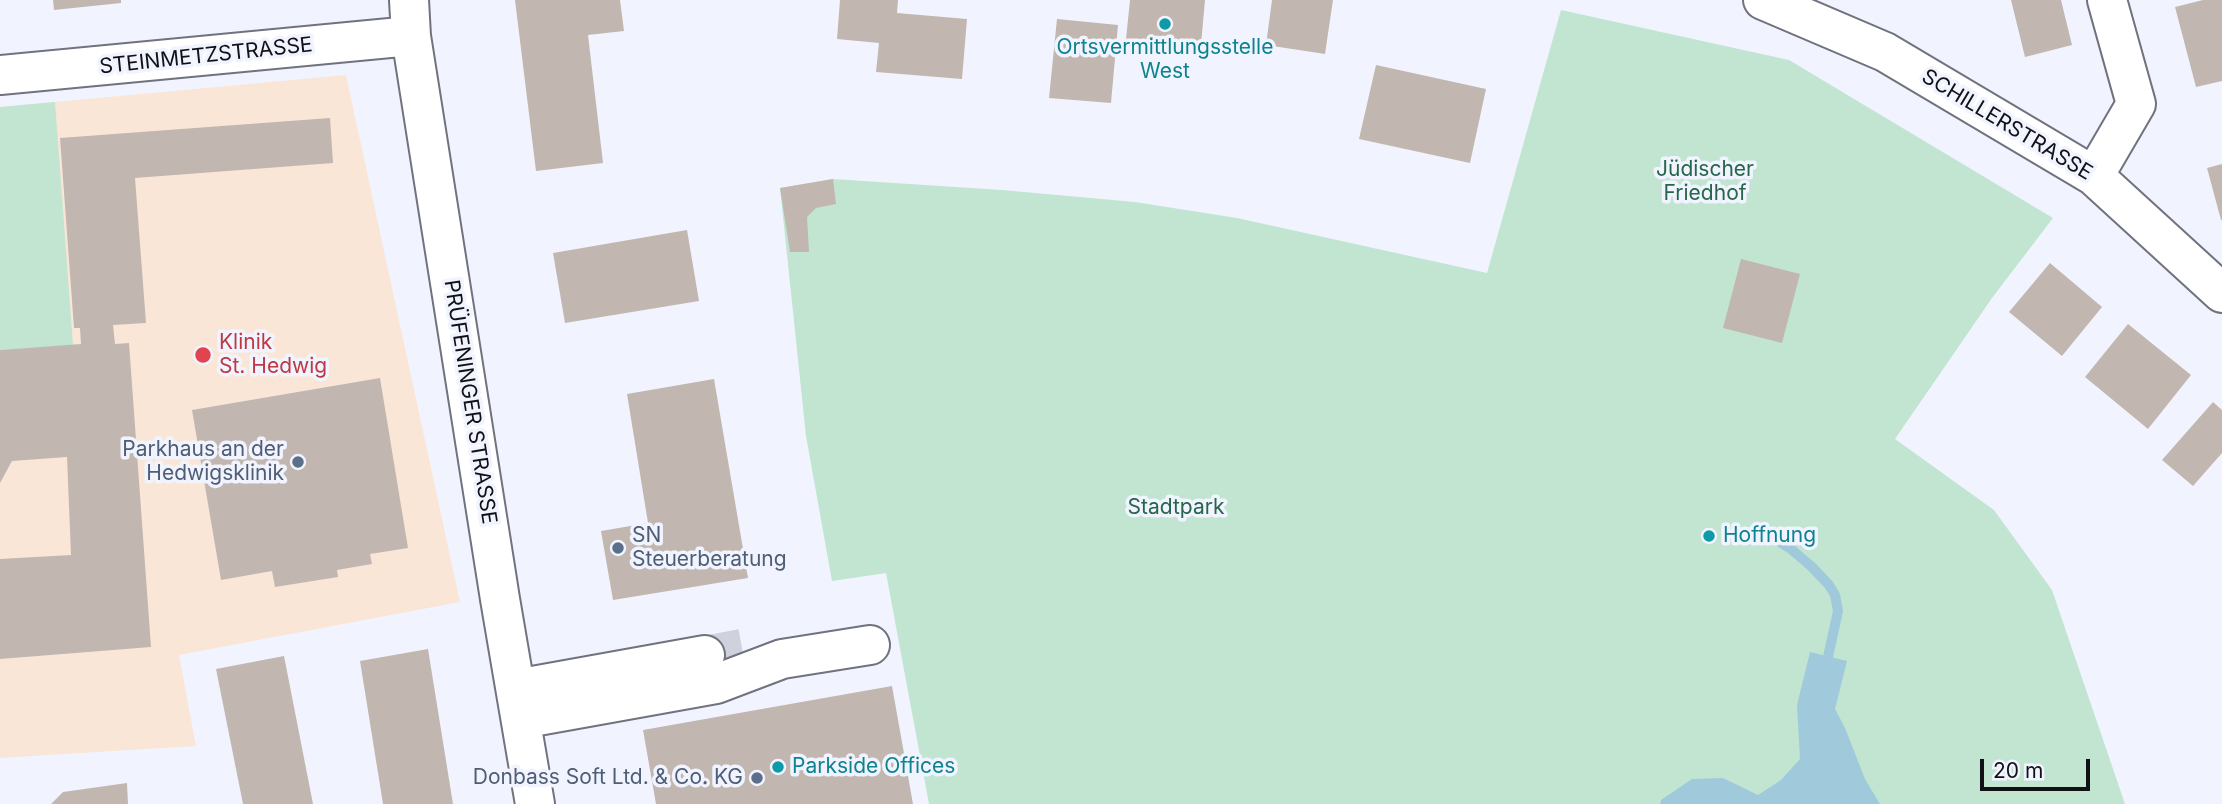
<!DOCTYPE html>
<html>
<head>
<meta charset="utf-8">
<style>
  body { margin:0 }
  #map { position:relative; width:2222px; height:804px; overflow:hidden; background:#f1f4ff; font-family:Inter,sans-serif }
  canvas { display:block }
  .scale { position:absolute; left:1980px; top:759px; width:110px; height:32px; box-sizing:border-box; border:4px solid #101115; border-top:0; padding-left:9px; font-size:21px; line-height:24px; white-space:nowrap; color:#101115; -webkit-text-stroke:5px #f1f4ff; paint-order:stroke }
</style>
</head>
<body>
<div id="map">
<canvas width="2222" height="804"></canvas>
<div class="scale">20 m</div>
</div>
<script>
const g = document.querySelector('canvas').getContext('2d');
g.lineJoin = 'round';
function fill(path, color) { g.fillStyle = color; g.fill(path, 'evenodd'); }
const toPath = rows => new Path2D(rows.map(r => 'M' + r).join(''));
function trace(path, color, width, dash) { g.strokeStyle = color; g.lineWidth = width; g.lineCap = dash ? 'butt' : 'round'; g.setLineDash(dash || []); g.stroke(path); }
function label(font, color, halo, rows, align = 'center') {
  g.font = font + ' Inter,sans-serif'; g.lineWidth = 7; g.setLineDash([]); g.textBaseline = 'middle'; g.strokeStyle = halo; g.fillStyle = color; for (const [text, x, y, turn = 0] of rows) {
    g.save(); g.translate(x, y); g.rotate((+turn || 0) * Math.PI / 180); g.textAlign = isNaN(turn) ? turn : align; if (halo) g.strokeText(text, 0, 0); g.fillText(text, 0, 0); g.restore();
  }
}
const medical = toPath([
  [346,75,460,602,179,655,196,746,0,758,0,107]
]);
const green = toPath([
  [1561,10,1789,60,2053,218,1992,298,1895,439,1994,510,2052,590,2125,804,929,804,886,573,832,581,806,436,780,188,833,179,1002,190,1135,202,1237,218,1487,273],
  [55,102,73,345,0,350,0,107]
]);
const water = toPath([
  [1810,652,1847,661,1835,709,1845,728,1865,779,1880,804,1660,804,1661,800,1692,779,1723,778,1758,795,1781,780,1800,759,1797,705]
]);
const stream = toPath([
  [1764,532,1791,549,1812,567,1829,585,1835,595,1838,611,1828,657]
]);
const building = toPath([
  [53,0,121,0,121,3,54,10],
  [515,0,620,0,624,31,588,35,603,163,536,171],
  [840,0,898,0,897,13,967,19,962,79,876,72,879,43,837,39],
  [1130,0,1205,0,1200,56,1125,49],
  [1272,0,1333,0,1325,54,1266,45],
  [2011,0,2061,0,2072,45,2025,57],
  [2203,0,2222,0,2222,81,2196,87,2175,7],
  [1057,19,1118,25,1111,103,1049,98],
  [1376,65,1486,89,1470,163,1359,139],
  [330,118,333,163,135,178,146,323,113,325,115,344,129,343,151,647,0,659,0,559,71,555,67,457,12,461,0,483,0,350,81,344,80,328,74,328,60,138],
  [2222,164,2222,220,2221,220,2207,168],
  [833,179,836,204,816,208,807,217,809,252,790,252,780,188],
  [687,230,699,301,565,323,553,253],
  [1741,259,1800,274,1782,343,1723,328],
  [2050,263,2102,307,2062,356,2009,312],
  [2128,324,2191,375,2148,429,2085,377],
  [380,378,408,548,370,554,372,564,337,570,338,577,275,587,272,571,221,580,192,410],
  [714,379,748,578,613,600,601,531,648,523,627,394],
  [2213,402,2222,410,2222,453,2193,486,2162,460],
  [428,649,453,804,383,804,360,661],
  [284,656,313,804,243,804,216,669],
  [892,686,913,804,656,804,643,730],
  [127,783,128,804,51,804,63,792]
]);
const minorTunnel = toPath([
  [705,655,742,648]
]);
const minor = toPath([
  [409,0,411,36,500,599,535,804],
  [1763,0,1885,52,2094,176,2222,293],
  [0,75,411,36],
  [2094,176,2136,104,2107,0],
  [516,689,705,655],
  [521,719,716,684,782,659,870,645]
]);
const markers = [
  [1165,24,7,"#0f9aa8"],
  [203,355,9,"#e0444e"],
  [298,462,7,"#5c6f8a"],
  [1709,536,7,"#0f9aa8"],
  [618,548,7,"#5c6f8a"],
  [778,767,7,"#0f9aa8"],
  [757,778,7,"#5c6f8a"]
];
const cultureNames = [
  ["Ortsvermittlungsstelle",1165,48,"center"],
  ["West",1165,72,"center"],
  ["Hoffnung",1723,536],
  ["Parkside Offices",792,767]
];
const streetNames = [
  ["STEINMETZSTRASSE",206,56,-6],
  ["SCHILLERSTRASSE",2007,125,31],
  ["PRÜFENINGER STRASSE",470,402,81]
];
const parkNames = [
  ["Jüdischer",1705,170],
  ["Friedhof",1705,194],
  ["Stadtpark",1176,508]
];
const healthNames = [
  ["Klinik",219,343],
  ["St. Hedwig",219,367]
];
const serviceNames = [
  ["Parkhaus an der",284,450],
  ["Hedwigsklinik",284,474],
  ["SN",632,536,"left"],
  ["Steuerberatung",632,560,"left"],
  ["Donbass Soft Ltd. & Co. KG",743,778]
];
fill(medical, '#fae6d7');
fill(green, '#c1e5d1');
fill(water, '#a0cadc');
trace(stream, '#a0cadc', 10);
fill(building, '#c1b7b0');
trace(minorTunnel, '#cfd2dc', 38, [38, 19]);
trace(minor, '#70737d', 42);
trace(minor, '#fff', 38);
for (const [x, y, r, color] of markers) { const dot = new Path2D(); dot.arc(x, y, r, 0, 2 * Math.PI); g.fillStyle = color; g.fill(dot); trace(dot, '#f1f4ff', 2.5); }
label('21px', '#0d838f', '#f1f4ff', cultureNames, 'left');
label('21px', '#101115', '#f1f4ff', streetNames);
label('21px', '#266649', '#f1f4ff', parkNames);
label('21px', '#be3a42', '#f1f4ff', healthNames, 'left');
label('21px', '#4e5e75', '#f1f4ff', serviceNames, 'right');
</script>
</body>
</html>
